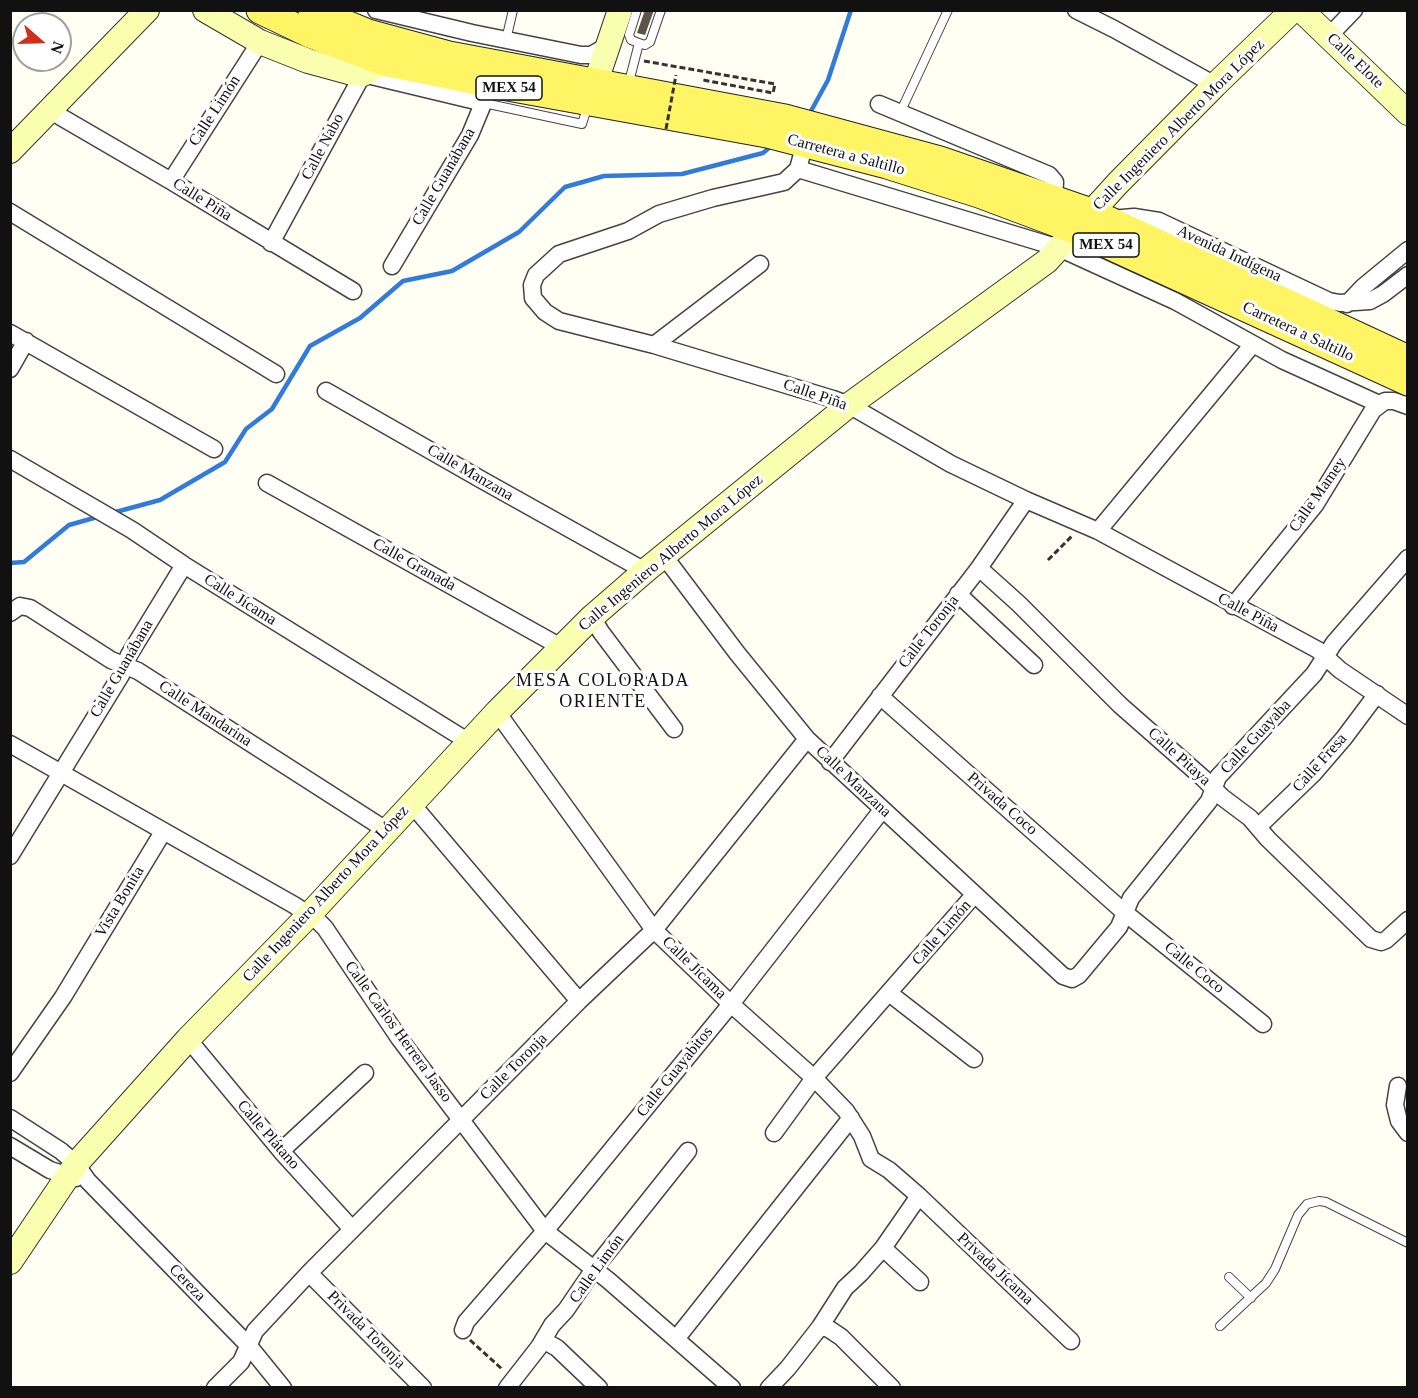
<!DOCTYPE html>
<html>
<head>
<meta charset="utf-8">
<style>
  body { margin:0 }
  #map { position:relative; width:1418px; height:1398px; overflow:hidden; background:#fffff4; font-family:"Times New Roman",serif }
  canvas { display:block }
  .frame { position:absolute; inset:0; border:12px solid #111; pointer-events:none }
  .north { position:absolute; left:12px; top:12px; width:60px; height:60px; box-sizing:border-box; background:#fff; border:2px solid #a0a0a0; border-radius:50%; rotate:110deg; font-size:16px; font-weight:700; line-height:24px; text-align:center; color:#111 }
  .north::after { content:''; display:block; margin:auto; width:21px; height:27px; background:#d12f18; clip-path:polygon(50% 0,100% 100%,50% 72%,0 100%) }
</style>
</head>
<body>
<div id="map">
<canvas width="1418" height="1398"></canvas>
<div class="frame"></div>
<div class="north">N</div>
</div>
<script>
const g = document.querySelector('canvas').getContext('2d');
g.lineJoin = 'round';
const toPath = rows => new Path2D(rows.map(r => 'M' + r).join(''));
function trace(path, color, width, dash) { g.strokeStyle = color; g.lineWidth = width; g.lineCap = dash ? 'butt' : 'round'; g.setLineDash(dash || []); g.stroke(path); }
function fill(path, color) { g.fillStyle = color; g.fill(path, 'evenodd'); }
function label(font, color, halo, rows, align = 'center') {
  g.font = font + ' "Times New Roman",serif'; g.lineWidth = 6; g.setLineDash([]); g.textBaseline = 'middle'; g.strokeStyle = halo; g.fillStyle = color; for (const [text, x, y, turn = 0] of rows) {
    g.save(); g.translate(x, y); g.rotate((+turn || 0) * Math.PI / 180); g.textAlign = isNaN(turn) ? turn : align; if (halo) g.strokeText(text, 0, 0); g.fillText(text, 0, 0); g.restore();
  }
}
const stream = toPath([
  [807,115,811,111,828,80,851,10],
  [112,513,160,500,225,462,246,429,272,409,310,346,360,318,403,281,452,271,519,232,565,187,604,176,682,174,763,153,771,146],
  [10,563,24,562,69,525,101,516]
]);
const building = toPath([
  [645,10,654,10,645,35,637,33]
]);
const path = toPath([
  [644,61,775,84,773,93,703,80],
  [1048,560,1073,535],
  [470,1340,503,1370]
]);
const lane = toPath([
  [637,10,629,35,631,40,639,43],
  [506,40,513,10],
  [628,86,639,43,645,45,650,42,661,10],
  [484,103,582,124,588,105],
  [900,113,948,10],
  [1229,1277,1251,1298],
  [1220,1326,1266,1283,1275,1269,1298,1215,1307,1204,1319,1201,1326,1202,1408,1243]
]);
const street = toPath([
  [376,10,472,33,581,55,591,55,607,46],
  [1076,10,1114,29,1215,85],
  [1329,36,1354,10],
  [879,104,1049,175,1055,182,1054,198],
  [49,110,171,181,353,291],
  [805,143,798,169,784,182,713,198,659,214,628,231,559,254,536,275,532,285,533,298,545,312,559,321,654,345,833,399,849,405,951,464,1026,500,1098,531,1318,650,1340,670,1408,716],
  [798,169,1059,248,1175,301,1282,360,1379,404],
  [171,181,260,42],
  [10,212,276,374],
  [1111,219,1134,217,1159,221,1329,301,1340,303,1370,301,1383,294,1408,275],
  [271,243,363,74,484,103],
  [392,266,470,135,487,94],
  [1347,304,1363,287,1408,250],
  [10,333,214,449],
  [654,345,760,264],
  [10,369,26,341],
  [326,391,482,480,645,571],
  [10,459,132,530,184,565,469,742],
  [267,483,561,647],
  [1098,531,1253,344],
  [664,556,737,653,807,739,1063,976,1072,979,1079,975,1119,927,1131,898,1209,801,1218,777,1314,674,1334,643,1408,558],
  [979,568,1019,604,1120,705,1203,778,1222,797,1250,818,1268,839,1371,939,1381,942,1386,940,1408,920],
  [958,594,1034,665],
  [1233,606,1315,505,1373,410,1385,401,1394,401,1408,406],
  [10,613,20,606,30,608,111,660,138,671,386,830],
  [592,617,601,632,674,729],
  [880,696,1124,912,1263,1024],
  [497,712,654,930,731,1004,814,1078,846,1111,862,1136,871,1159,889,1170,919,1196,1071,1341],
  [10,744,294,905,318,921,325,928,399,1038,545,1231,608,1280,732,1388],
  [830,762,979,568,1026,500],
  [411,803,579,1001],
  [1258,827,1313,774,1344,738,1377,694],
  [10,856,121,675,129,655,184,565],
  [889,993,974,1059],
  [188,1039,281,1151,352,1229],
  [10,1073,63,997,163,832],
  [1398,1086,1395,1105,1399,1121,1408,1133],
  [10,1118,61,1151,76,1164,88,1181,249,1346,283,1388],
  [774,1133,814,1078,974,895],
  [10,1146,50,1170,76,1178],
  [281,1151,365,1073],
  [883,1248,920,1282],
  [309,1273,423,1388],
  [820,1327,829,1329,841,1337,892,1388],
  [463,1330,466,1322,545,1231,731,1004,882,810],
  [676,1339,851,1118],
  [543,1340,557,1348,599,1388],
  [215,1388,241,1362,255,1331,309,1273,579,1001,654,930,807,739],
  [507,1388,539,1347,552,1325,566,1310,594,1269,688,1151],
  [769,1388,788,1368,820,1327,845,1288,861,1273,883,1248,919,1196]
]);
const secondary = toPath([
  [205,10,260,42,308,61,352,73,363,74,384,62],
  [1301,10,1408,113],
  [590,99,620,10],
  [10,151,147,10],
  [10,1262,76,1164,188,1039,309,915,497,712,592,617,645,571,849,405,1047,261,1118,183,1215,85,1293,10]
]);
const primary = toPath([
  [260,10,310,34,384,62,491,84,767,134,887,165,979,194,1075,230,1408,382],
  [312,10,368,33,449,55,785,118,940,160,1091,212,1408,359]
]);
const pathBridge = toPath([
  [666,129,676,75]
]);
const shields = [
  [509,88,66],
  [1106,245,66]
];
const shieldNames = [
  ["MEX 54",509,88],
  ["MEX 54",1106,245]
];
const streetNames = [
  ["Calle Elote",1355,61,44],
  ["Calle Limón",215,111,-57],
  ["Calle Ingeniero Alberto Mora López",1179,125,-45],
  ["Calle Nabo",323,147,-62],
  ["Carretera a Saltillo",846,155,15],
  ["Calle Guanábana",444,177,-60],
  ["Calle Piña",202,200,32],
  ["Avenida Indígena",1229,254,25],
  ["Carretera a Saltillo",1298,332,25],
  ["Calle Piña",815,395,19],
  ["Calle Manzana",470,473,30],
  ["Calle Mamey",1318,495,-55],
  ["Calle Ingeniero Alberto Mora López",671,553,-40],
  ["Calle Granada",414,565,29],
  ["Calle Jícama",240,600,32],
  ["Calle Piña",1248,613,28],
  ["Calle Toronja",929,632,-52],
  ["Calle Guanábana",122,669,-60],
  ["Calle Mandarina",205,714,33],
  ["Calle Guayaba",1256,737,-47],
  ["Calle Pitaya",1179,757,42],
  ["Calle Fresa",1320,763,-48],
  ["Calle Manzana",853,782,43],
  ["Privada Coco",1002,804,41],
  ["Calle Ingeniero Alberto Mora López",326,894,-47],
  ["Vista Bonita",120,902,-59],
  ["Calle Limón",942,933,-49],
  ["Calle Jícama",694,968,44],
  ["Calle Coco",1194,968,39],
  ["Calle Carlos Herrera Jasso",398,1032,54],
  ["Calle Toronja",514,1067,-45],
  ["Calle Guayabitos",675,1072,-51],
  ["Calle Plátano",268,1135,49],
  ["Calle Limón",597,1269,-54],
  ["Privada Jícama",995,1269,43],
  ["Cereza",187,1283,46],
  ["Privada Toronja",366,1330,45]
];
const neighbourhoodNames = [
  ["MESA COLORADA",603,681],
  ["ORIENTE",603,702]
];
trace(stream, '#327bdb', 4.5);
fill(building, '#5b544c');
trace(lane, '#444', 10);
trace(street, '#444', 19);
trace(secondary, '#333', 26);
trace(primary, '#222', 29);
trace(path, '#333', 3, [6, 3]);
trace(lane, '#fff', 8);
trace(street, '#fff', 16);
trace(secondary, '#faffaf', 24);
trace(primary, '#fff464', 27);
trace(pathBridge, '#333', 3, [6, 3]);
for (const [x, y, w] of shields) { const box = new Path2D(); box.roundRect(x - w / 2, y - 12, w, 24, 4.5); g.fillStyle = '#fff'; g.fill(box); trace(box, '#111', 1.5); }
label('bold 15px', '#111', null, shieldNames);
label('16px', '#111', '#fff', streetNames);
g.letterSpacing = '1.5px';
label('18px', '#111', '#fff', neighbourhoodNames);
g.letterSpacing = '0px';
</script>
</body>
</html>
